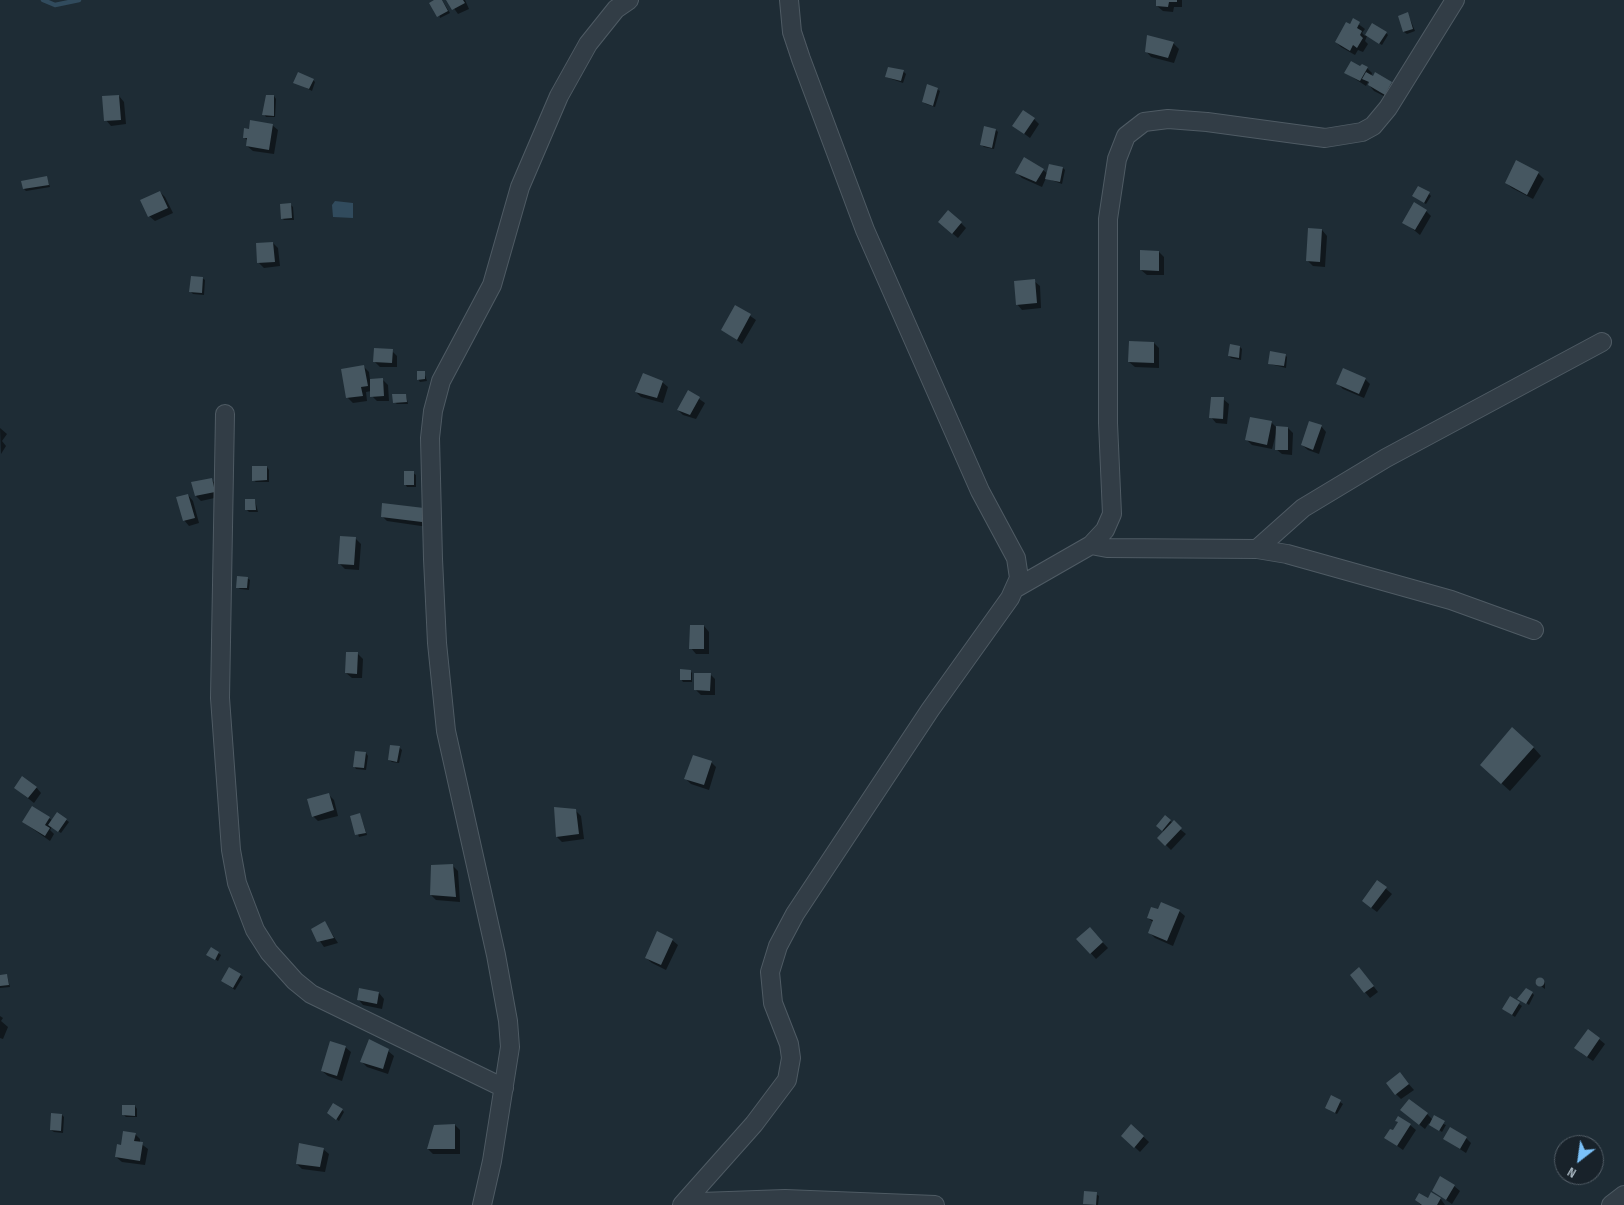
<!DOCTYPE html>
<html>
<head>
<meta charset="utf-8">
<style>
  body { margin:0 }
  #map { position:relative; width:1624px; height:1205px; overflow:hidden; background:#1e2c35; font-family:"Sofia Sans Condensed",sans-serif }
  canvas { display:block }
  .north { position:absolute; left:1554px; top:1135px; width:50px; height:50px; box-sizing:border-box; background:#18222a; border:1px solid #535e67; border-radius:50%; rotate:210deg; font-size:14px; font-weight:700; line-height:20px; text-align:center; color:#abb9c3 }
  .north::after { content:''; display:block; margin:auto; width:18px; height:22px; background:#7bc1f8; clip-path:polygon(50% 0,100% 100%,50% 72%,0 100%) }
</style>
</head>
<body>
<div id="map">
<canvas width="1624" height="1205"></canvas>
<div class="north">N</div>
</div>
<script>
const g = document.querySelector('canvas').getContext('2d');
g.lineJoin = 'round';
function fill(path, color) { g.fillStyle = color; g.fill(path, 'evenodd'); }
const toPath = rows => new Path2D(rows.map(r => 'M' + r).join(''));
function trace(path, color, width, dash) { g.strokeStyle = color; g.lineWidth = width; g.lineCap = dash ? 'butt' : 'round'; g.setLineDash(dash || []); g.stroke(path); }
const water = toPath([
  [335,201,353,203,353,218,333,217,332,205]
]);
const shadow = toPath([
  [436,0,442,0,450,13,440,18],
  [448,0,465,0,469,9,458,14],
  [1158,0,1182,0,1182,7,1174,7,1173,12,1163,11,1157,6],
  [1408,14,1415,31,1407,34,1404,32],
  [1353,20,1365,29,1362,33,1365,36,1372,25,1386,33,1388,35,1382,45,1367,36,1365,41,1368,44,1363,52,1358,50,1355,55,1341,47,1336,42],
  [1173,43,1179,49,1174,63,1151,57,1146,51],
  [1361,68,1367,68,1372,73,1371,76,1391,83,1396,88,1390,99,1374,91,1369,85,1370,83,1368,82,1366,86,1346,73],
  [903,71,906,74,903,83,886,77],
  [313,80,315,82,312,91,295,82],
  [937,89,940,91,935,107,926,104,923,102],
  [119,96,124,102,126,124,111,126,106,120],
  [274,96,276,99,275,117,266,117,264,114],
  [1034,119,1039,124,1030,138,1014,126],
  [272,125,278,130,274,154,253,151,247,146,248,141,244,137,250,130],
  [996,130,998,132,994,149,984,147,982,145],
  [1063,168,1065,170,1062,184,1046,178,1042,187,1022,178,1017,173,1043,170,1048,174],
  [1538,173,1544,179,1533,199,1512,188,1506,183],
  [47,178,50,187,26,191,24,189],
  [160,192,165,197,173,213,155,221,149,216],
  [1429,194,1431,196,1426,204,1416,198],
  [290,204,293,207,294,220,284,220,282,218],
  [1426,211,1431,216,1420,235,1404,222],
  [961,223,966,228,958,238,945,227],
  [1322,230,1327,236,1325,267,1313,266,1307,260],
  [273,243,278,248,280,266,264,268,259,263],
  [1159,252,1164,257,1164,275,1147,275,1141,270],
  [202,278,205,280,204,295,193,294,191,292],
  [1034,281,1040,286,1041,308,1022,310,1017,304],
  [736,306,756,320,742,344,722,329],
  [1154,343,1159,348,1159,368,1135,367,1129,362],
  [1240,347,1242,349,1241,360,1231,358,1229,356],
  [392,351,397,356,397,367,380,367,374,361],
  [1285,355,1287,357,1286,368,1270,364],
  [363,366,369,372,370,380,383,380,388,385,389,401,377,401,372,396,371,391,366,392,367,401,353,403,348,398,342,370],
  [424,372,427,381,420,382,418,379],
  [1365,379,1370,384,1364,398,1343,389,1338,384],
  [662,382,668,387,663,403,641,397,636,392],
  [689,392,705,403,696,419,683,415,678,410],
  [406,395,408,404,397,404,394,402],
  [1223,399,1229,404,1227,424,1216,423,1211,417],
  [1271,422,1276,427,1288,428,1293,433,1292,455,1282,454,1276,449,1277,430,1272,449,1252,445,1247,440],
  [1321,426,1326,432,1319,454,1308,450,1302,445],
  [0,428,7,434,2,441,6,446,1,454],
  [267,467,269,470,269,482,256,482,253,480],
  [413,473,416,475,416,487,407,487,405,484],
  [211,479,217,485,219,497,201,501,196,496],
  [188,495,193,501,199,523,189,526,184,520],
  [255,500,258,512,249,512,247,510],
  [424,509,428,527,387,521,382,516],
  [355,538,361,544,359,570,345,569,339,563],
  [247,578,250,580,249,590,240,589,237,587],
  [704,626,709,632,709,654,696,654,691,648],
  [357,653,363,659,362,678,352,678,346,673],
  [690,671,692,673,692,682,683,682,681,679],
  [710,674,715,679,715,695,701,695,696,690],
  [399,747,402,750,399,763,392,762,389,760],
  [1533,747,1541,756,1510,791,1490,773],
  [366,753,368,756,366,770,356,769,354,766],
  [711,762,716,767,709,790,691,784,686,779],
  [36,787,41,793,34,803,15,788],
  [329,795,334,800,338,816,318,821,313,816],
  [33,807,53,821,58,814,69,822,61,833,52,827,50,830,54,834,50,841,23,822],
  [556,808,575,810,581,816,584,839,562,842,557,837],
  [360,814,367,835,359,837,352,816],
  [1165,817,1186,834,1171,850,1159,838,1165,832,1157,826],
  [453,866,458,871,460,902,436,900,431,895],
  [1378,882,1392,894,1377,912,1369,906],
  [1179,911,1185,916,1173,946,1155,938,1150,933,1154,923,1148,918],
  [325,923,338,943,324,947,312,930],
  [1090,929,1108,948,1096,959,1078,939],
  [672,940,678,945,666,970,652,963,646,958],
  [218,953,221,955,218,961,208,955],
  [1364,974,1378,992,1370,998,1365,992],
  [7,975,10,987,0,988,0,976],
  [240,975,243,977,235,990,225,983],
  [1537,979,1545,982,1545,989,1535,982],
  [379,993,384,999,382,1009,363,1005,358,999],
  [1522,993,1532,993,1534,995,1529,1005,1519,998],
  [1510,998,1522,1006,1515,1017,1506,1011],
  [0,1016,3,1018,1,1021,8,1027,3,1039,0,1038],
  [1588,1030,1605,1044,1593,1061,1581,1053],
  [345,1047,351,1052,342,1081,328,1076,322,1071],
  [388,1051,394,1056,388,1074,367,1067,362,1062],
  [1400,1074,1414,1090,1401,1099,1396,1094],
  [1332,1097,1343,1104,1337,1114,1329,1110],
  [135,1106,137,1109,137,1117,126,1117,123,1114],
  [342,1110,344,1112,339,1121,331,1115],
  [1427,1114,1433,1120,1446,1125,1442,1132,1429,1123,1425,1129,1407,1115],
  [62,1115,64,1117,63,1133,54,1132,51,1130],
  [1396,1121,1410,1125,1416,1130,1403,1150,1386,1138,1393,1132,1399,1123],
  [455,1125,460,1130,460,1154,433,1154,428,1149],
  [1132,1126,1149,1142,1140,1152,1123,1136],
  [135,1134,140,1139,140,1143,148,1149,145,1165,122,1162,116,1157,122,1146],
  [1466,1138,1471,1143,1466,1153,1444,1139],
  [323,1149,329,1154,325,1172,302,1169,297,1164],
  [1454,1186,1460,1191,1452,1204,1433,1191],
  [1096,1194,1099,1196,1098,1205,1084,1204],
  [1440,1198,1445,1205,1421,1205,1416,1200]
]);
const stream = toPath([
  [43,0,55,5,79,0]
]);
const building = toPath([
  [434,0,442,0,448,11,437,17,429,3],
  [446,0,463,0,465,3,452,10],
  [1156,0,1177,0,1177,2,1169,2,1168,7,1156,6],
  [1408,12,1413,29,1403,32,1398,16],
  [1353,18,1360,22,1357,28,1362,31,1360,35,1363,38,1357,48,1353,45,1350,51,1335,42,1346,22,1350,24],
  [1372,23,1387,32,1379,44,1365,35],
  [1147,35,1174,42,1168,58,1145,52],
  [1351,61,1360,66,1362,64,1368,67,1360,81,1344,73],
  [888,67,904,70,901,81,885,77],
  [298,72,314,79,309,89,293,83],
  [1366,72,1373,76,1375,72,1392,82,1385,95,1368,85,1369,82,1362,79],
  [927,84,938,88,933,106,922,102],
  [119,95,121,120,104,121,102,96],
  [266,95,274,95,274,116,262,115],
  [1023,110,1035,118,1024,134,1012,126],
  [250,120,273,124,269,150,246,146,247,138,243,138,244,128,249,129],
  [984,126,996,129,992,148,980,145],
  [1024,157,1044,169,1036,182,1015,173],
  [1516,160,1539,172,1527,195,1505,183],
  [1049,164,1063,167,1060,182,1045,179],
  [47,176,49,185,23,189,21,181],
  [1418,186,1430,192,1424,203,1412,196],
  [160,191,168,208,148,217,140,200],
  [1414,202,1427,210,1415,230,1402,223],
  [291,203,292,218,281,219,280,204],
  [948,210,962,222,952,234,938,222],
  [1308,228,1322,229,1320,262,1306,261],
  [273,242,275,262,257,263,256,243],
  [1140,250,1159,251,1159,271,1140,270],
  [191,276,203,277,202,293,189,292],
  [1035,279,1037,303,1016,305,1014,281],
  [735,305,751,314,737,340,721,330],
  [1129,341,1154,342,1154,363,1128,362],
  [1230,344,1240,346,1239,358,1228,356],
  [374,348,393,349,392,363,373,362],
  [1270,351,1286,354,1284,366,1268,364],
  [364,365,368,386,361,387,363,396,346,398,341,369],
  [1343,368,1366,378,1359,394,1336,384],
  [417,371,425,371,425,379,417,380],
  [643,373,663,381,657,398,635,392],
  [383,378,384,396,370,397,370,379],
  [688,390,700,397,690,415,677,410],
  [392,394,406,394,407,402,393,403],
  [1211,397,1224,397,1223,419,1209,418],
  [1250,417,1272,421,1267,445,1245,440],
  [1309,421,1322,425,1313,450,1301,445],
  [1276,426,1288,427,1288,450,1275,450],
  [252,466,267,466,267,480,252,481],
  [404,471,414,471,414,485,404,485],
  [212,478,215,492,195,496,191,482],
  [188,494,195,518,183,521,176,497],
  [245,499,255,499,256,510,245,510],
  [382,503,424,508,422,522,381,517],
  [340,536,356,537,354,565,338,564],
  [237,576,248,577,247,588,236,588],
  [690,625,704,625,704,649,689,649],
  [346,652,358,652,357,674,345,673],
  [680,669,691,670,691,680,680,680],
  [694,673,711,673,710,691,694,690],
  [1512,727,1534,747,1501,784,1480,765],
  [390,745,400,746,397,762,388,760],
  [355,751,366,752,364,768,353,767],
  [693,755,712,761,704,785,684,779],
  [22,776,37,787,28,798,14,788],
  [329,793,334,810,312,817,307,799],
  [32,806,50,817,45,825,50,828,45,836,22,822],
  [554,807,576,809,579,834,556,837],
  [57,812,67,819,58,832,48,825],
  [360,813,366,833,355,835,350,816],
  [1165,815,1171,820,1162,831,1156,826],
  [1174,820,1182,828,1165,846,1157,838],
  [453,864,456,897,430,895,431,865],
  [1377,880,1387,887,1371,908,1362,901],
  [1161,902,1180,910,1167,941,1148,933,1153,920,1147,918,1151,907,1158,909],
  [325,921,334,938,317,942,311,929],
  [1090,927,1103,942,1090,954,1076,939],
  [657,931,673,939,661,965,645,958],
  [211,947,219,952,215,960,206,955],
  [229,967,241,974,233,988,221,981],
  [1359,967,1374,986,1364,993,1350,975],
  [7,974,9,985,0,986,0,975],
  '1535.5 982a4.5 4.5 0 1 1 9 0a4.5 4.5 0 1 1-9 0Z',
  [359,988,379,992,377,1004,357,1000],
  [1526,988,1533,992,1526,1004,1517,999],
  [1510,996,1520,1002,1512,1015,1502,1009],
  [1588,1029,1600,1038,1587,1057,1574,1048],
  [369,1039,389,1049,383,1069,360,1062],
  [330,1041,346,1046,337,1076,321,1071],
  [1400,1072,1409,1084,1395,1095,1386,1083],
  [1331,1095,1341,1100,1335,1113,1325,1108],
  [1409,1099,1428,1113,1419,1125,1400,1110],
  [333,1103,343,1109,336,1120,327,1113],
  [122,1105,135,1105,135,1116,122,1115],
  [51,1113,62,1114,61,1131,50,1130],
  [1434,1115,1445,1121,1439,1131,1429,1125],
  [1398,1116,1411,1124,1397,1146,1384,1138,1390,1129,1393,1130,1398,1122,1395,1121],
  [455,1124,455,1149,427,1149,434,1125],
  [1131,1124,1144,1136,1134,1148,1121,1136],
  [1450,1127,1467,1137,1460,1149,1443,1139],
  [123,1131,136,1133,134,1141,143,1142,140,1161,115,1157,117,1144,121,1145],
  [299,1143,324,1148,320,1167,296,1164],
  [1440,1176,1455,1185,1446,1200,1432,1191],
  [1084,1191,1097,1192,1096,1205,1083,1204],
  [1431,1192,1441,1198,1437,1205,1422,1205,1415,1200,1419,1193,1428,1198]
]);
const street = toPath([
  [225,414,220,698,231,850,237,883,255,930,269,952,295,981,311,994,504,1088],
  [1091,545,1107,548,1257,549,1287,554,1451,600,1534,630],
  [1257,549,1303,508,1386,458,1602,342],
  [1016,588,1091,545,1105,530,1112,514,1108,423,1108,219,1117,159,1126,136,1144,122,1168,119,1207,122,1325,138,1362,132,1373,126,1388,108,1455,0],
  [482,1205,492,1161,510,1047,508,1021,496,955,446,731,437,643,433,559,430,438,433,411,441,381,492,285,520,187,559,96,588,44,616,9,629,0],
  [682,1205,754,1124,787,1080,791,1058,789,1044,773,1003,770,972,778,946,795,914,930,710,1010,598,1019,578,1016,558,980,491,865,230,801,59,792,32,789,0],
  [683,1205,701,1202,785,1199,935,1205],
  [1611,1205,1624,1195]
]);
fill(water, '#314b5d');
fill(shadow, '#0007');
trace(stream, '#314b5d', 4.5);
fill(building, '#465761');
trace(street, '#4f5b64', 20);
trace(street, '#323d46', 18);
</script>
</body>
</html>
